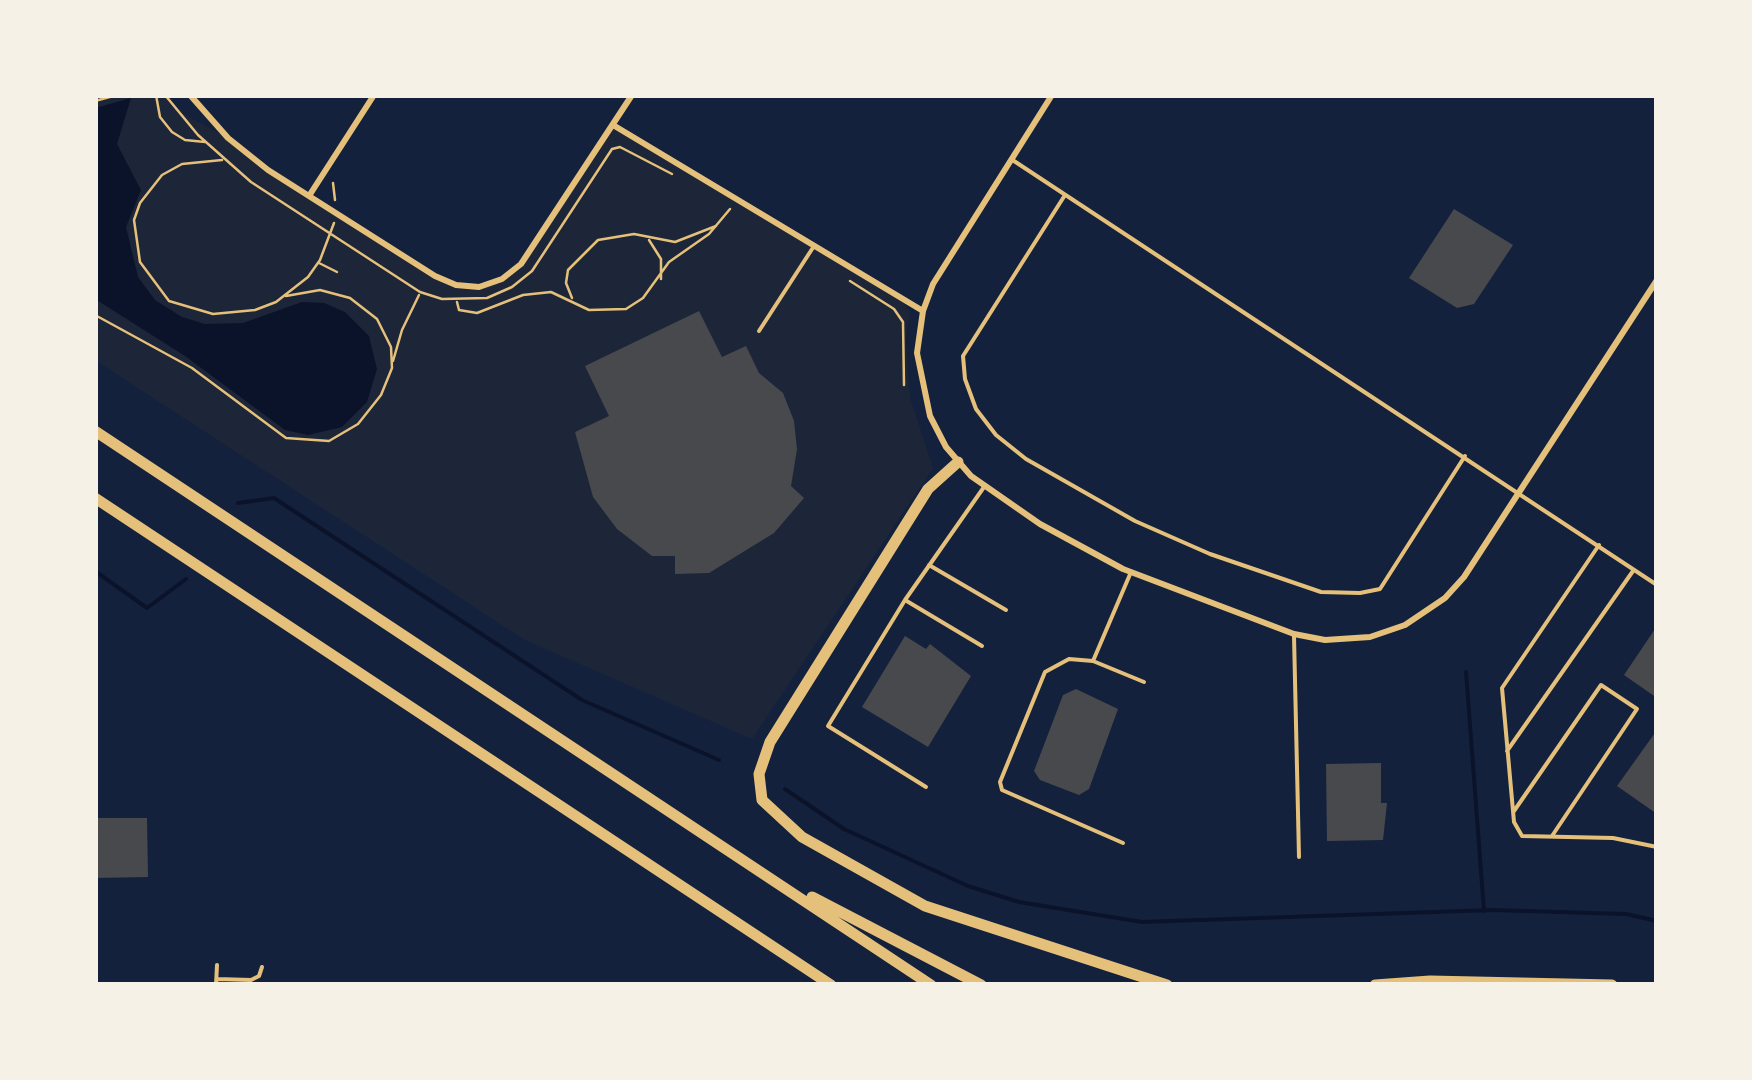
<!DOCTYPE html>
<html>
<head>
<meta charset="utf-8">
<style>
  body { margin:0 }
  #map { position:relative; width:1752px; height:1080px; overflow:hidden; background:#14213d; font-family:"Alegreya Sans",sans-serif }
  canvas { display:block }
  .frame { position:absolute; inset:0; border:98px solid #f6f1e7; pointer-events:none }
</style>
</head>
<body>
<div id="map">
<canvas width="1752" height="1080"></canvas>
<div class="frame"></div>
</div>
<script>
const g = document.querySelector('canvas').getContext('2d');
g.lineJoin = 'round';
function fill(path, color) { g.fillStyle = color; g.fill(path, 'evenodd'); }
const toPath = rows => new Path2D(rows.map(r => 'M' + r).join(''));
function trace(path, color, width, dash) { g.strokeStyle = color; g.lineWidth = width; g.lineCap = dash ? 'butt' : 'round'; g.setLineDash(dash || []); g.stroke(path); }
const green = toPath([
  [95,95,163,95,176,110,228,138,309,196,456,285,479,287,502,279,521,264,613,125,901,298,910,312,906,339,910,398,933,468,752,739,525,640,95,360]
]);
const water = toPath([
  [131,98,117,144,141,190,126,227,138,277,155,300,182,317,205,324,243,323,302,302,324,303,345,312,369,336,377,369,367,402,342,427,308,435,285,430,185,356,95,299,95,108]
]);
const stream = toPath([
  [238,503,274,498,582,700,719,760],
  [95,571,147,608,186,579],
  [1466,672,1484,911],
  [785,789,844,829,968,886,1019,902,1142,922,1492,910,1626,914,1657,921]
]);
const building = toPath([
  [1454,209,1513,245,1474,304,1457,308,1409,278],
  [699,311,722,357,746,346,759,373,783,393,794,421,797,449,791,486,804,498,774,533,709,573,675,574,675,556,652,556,617,529,593,497,575,432,609,416,585,366],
  [1657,626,1657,698,1624,675],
  [905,636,926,649,930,644,971,676,928,747,862,707],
  [1076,689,1118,709,1089,789,1079,795,1040,780,1034,771,1063,695],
  [1657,730,1657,814,1617,786],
  [1381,763,1381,803,1387,803,1383,840,1327,841,1326,764],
  [95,818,147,818,148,877,95,878]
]);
const path = toPath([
  [156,95,160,117,172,132,185,140,205,142],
  [165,95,198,135,251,182,420,292,442,299,487,298,512,287,532,271,612,149,620,147,672,174],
  [95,101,117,95],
  [222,160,182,164,162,175,140,203,134,220,140,262,169,301,213,314,255,310,276,302,308,277,320,260,334,223],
  [333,183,335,200],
  [649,240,661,259,661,279],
  [319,263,337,272],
  [850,281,894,309,903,322,904,385],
  [572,298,566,283,568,270,598,240,634,234,675,242,716,226],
  [457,302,459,310,477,313,523,295,551,292,589,310,626,309,643,298,669,262,709,234,730,209],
  [95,315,192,368,286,438,329,441,358,424,381,395,392,368,391,347,377,319,350,298,320,290,286,296],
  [393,361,402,330,419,295]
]);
const service = toPath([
  [1011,159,1657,585],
  [1065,195,963,356,965,379,976,409,996,435,1026,459,1135,521,1210,554,1321,592,1360,593,1380,589,1465,456],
  [759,331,814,246],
  [1599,545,1502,688,1514,822,1522,836,1613,838,1657,847],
  [929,565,1006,610],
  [905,600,982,646],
  [1294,636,1299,857],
  [1093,661,1144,682],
  [1507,751,1633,571],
  [926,787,828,726,905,600,984,487],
  [1514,811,1601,685,1637,709,1552,836],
  [1123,843,1002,790,1000,782,1045,672,1069,659,1093,661,1131,572],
  [217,979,251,980,259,976,262,967],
  [216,985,217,965]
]);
const minor = toPath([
  [190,95,228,138,268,170,435,276,456,285,479,287,502,279,521,264,632,95],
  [1052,95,933,284,923,311,917,353,930,416,946,447,971,476,1040,524,1123,569,1294,634,1325,640,1370,637,1405,625,1445,598,1464,577,1657,280],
  [613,125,923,311],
  [309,196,374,95]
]);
const motorway = toPath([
  [95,431,931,985],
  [958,462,928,489,770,742,759,774,762,800,802,837,925,906,1167,985],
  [95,498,831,985],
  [812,897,981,985],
  [1375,985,1430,981,1612,985]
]);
fill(green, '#1d2539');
fill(water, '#0b132b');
trace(stream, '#0b132b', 4);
fill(building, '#48494c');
trace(path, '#e5c07b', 2.5);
trace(service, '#e5c07b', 4);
trace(minor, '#e5c07b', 6);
trace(motorway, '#e5c07b', 11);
</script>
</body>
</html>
